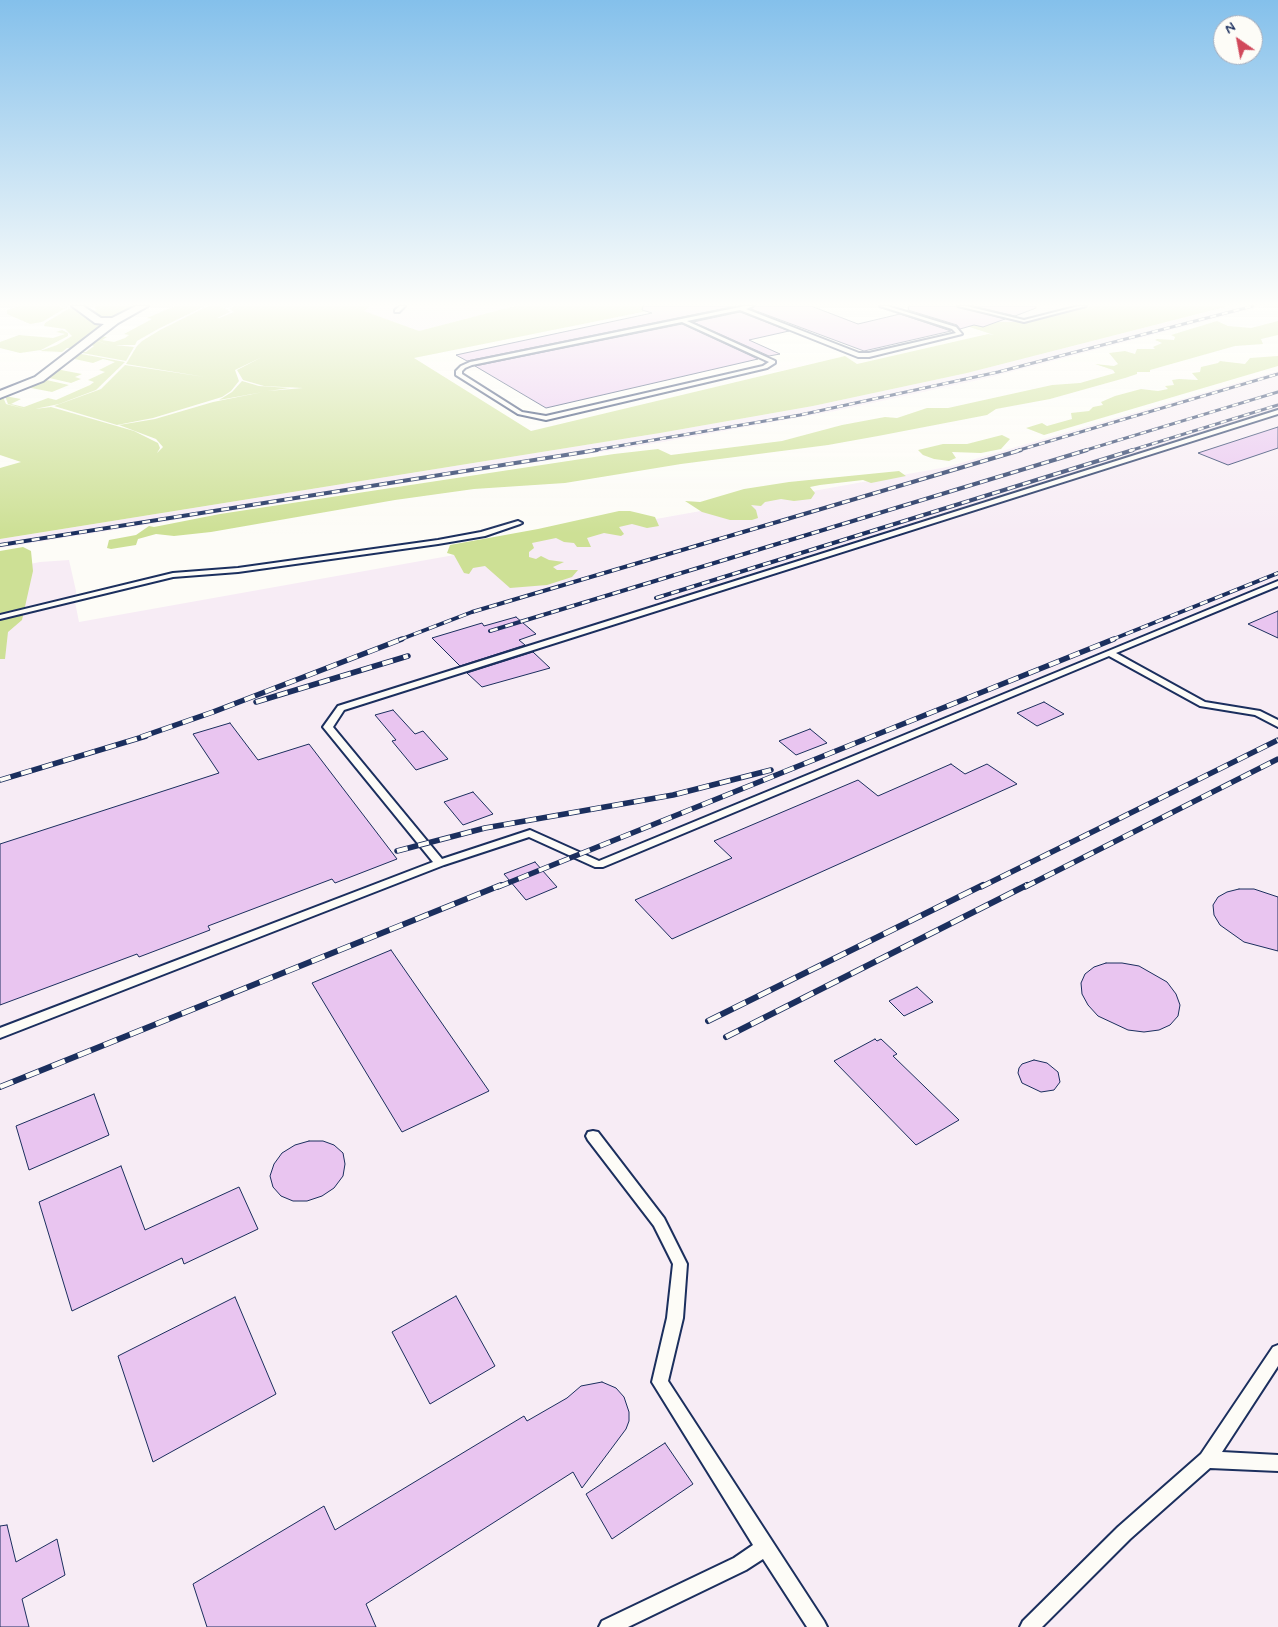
<!DOCTYPE html>
<html>
<head>
<meta charset="utf-8">
<style>
  body { margin:0 }
  #map { position:relative; width:1278px; height:1627px; overflow:hidden; background:#fdfcf7; font-family:Mynerve,sans-serif }
  canvas { display:block }
  .north { position:absolute; left:1213px; top:15px; width:50px; height:50px; box-sizing:border-box; background:#fdfcf7; border:1px solid #a3aaba; border-radius:50%; rotate:327deg; font-size:14px; font-weight:700; line-height:20px; text-align:center; color:#1b2f5e }
  .north::after { content:''; display:block; margin:auto; width:18px; height:22px; background:#d1495b; clip-path:polygon(50% 0,100% 100%,50% 72%,0 100%) }
</style>
</head>
<body>
<div id="map">
<canvas width="1278" height="1627"></canvas>
<div class="north">N</div>
</div>
<script>
const g = document.querySelector('canvas').getContext('2d');
g.lineJoin = 'round';
function fill(path, color) { g.fillStyle = color; g.fill(path, 'evenodd'); }
const toPath = rows => new Path2D(rows.map(r => 'M' + r).join(''));
function trace(path, color, width, dash) { g.strokeStyle = color; g.lineWidth = width; g.lineCap = dash ? 'butt' : 'round'; g.setLineDash(dash || []); g.stroke(path); }
const built = toPath([
  [369,306,515,306,419,331,363,311],
  [906,306,1125,306,999,336],
  [1230,306,1263,306,988,378,835,411,663,442,0,548,0,539,660,433,813,406,967,373],
  [1278,371,1278,1627,0,1627,0,570,40,562,69,560,76,591,75,602,79,622,947,467]
]);
const green = toPath([
  [20,306,58,306,64,308,72,306,64,309,42,322,30,324,7,314,7,310],
  [97,306,140,306,113,318,99,318,90,312,97,310,94,307,86,309],
  [175,306,205,306,158,329,137,341,135,345,115,345,134,347,126,361,77,352,86,352,94,346,87,344,93,339,110,346,94,339,98,336,107,337,102,340,114,342,125,338,129,335,124,334,152,319,147,318],
  [208,306,222,306,230,312,217,318,219,318,234,312,229,308,235,306,369,306,364,311,419,331,515,306,672,306,414,358,531,431,845,356,857,364,988,334,994,335,906,306,953,317,983,327,998,322,1031,322,1093,306,1229,306,967,373,813,406,660,433,0,539,0,468,21,462,0,455,0,396,3,397,6,404,26,409,8,404,5,396,21,399,11,404,24,407,48,398,56,400,90,385,94,382,88,380,105,372,99,370,115,362,103,359,93,363,70,358,76,353,125,362,96,390,59,404,35,409,51,407,134,431,158,443,160,448,157,453,163,447,156,439,119,425,155,419,213,402,263,392,219,400,232,392,242,381,259,386,290,388,268,391,303,388,264,386,243,380,237,370,262,357,235,370,239,381,231,391,222,397,153,418,117,425,54,406,101,389,125,365,205,377,126,364,137,346,142,341,160,330],
  [76,308,96,321,99,328,76,348,67,348,62,352,40,351,57,345,72,336,65,329,44,326,45,323,68,309],
  [1217,321,1228,326,1251,328,1278,321,1278,335,1261,339,1263,344,1235,346,1150,370,1150,372,1137,372,1137,374,1125,378,1050,399,996,409,987,415,878,436,828,445,681,464,565,483,474,489,395,500,211,532,174,536,156,534,138,539,136,545,111,549,107,548,109,540,136,535,149,526,154,527,220,514,614,454,658,449,671,455,782,441,842,425,885,417,897,418,927,408,948,408,1052,385,1080,383,1115,373,1113,370,1095,364,1114,366,1118,364,1109,353,1125,351,1135,354,1137,349,1155,349,1153,347,1162,343,1155,340,1157,339,1174,340,1175,337,1171,335],
  [62,330,68,333,68,336,41,350,20,353,0,348,0,342,19,335,53,338,65,334,56,332],
  [1278,356,1278,366,1044,435,1026,428,1042,423,1047,426,1072,419,1071,413,1089,411,1093,407,1103,405,1101,402,1115,396,1141,389,1158,391,1168,389,1165,386,1174,385,1172,380,1179,379,1198,380,1192,373,1200,372,1201,367,1218,363,1220,361,1245,364,1250,358],
  [56,369,82,374,75,377,81,379,71,383,45,377],
  [42,379,69,385,52,392,26,387],
  [1002,435,1010,439,1001,449,981,453,952,452,956,458,949,461,934,459,923,455,918,450,943,444,967,444],
  [899,471,906,476,871,483,863,480,820,485,810,487,815,493,811,499,794,501,781,499,765,502,761,506,751,505,756,510,758,518,752,520,730,520,702,512,685,501,700,502,744,489,789,482],
  [619,511,630,511,655,517,659,526,647,528,632,524,619,527,624,534,621,536,604,533,587,538,591,547,577,547,574,543,564,542,556,538,532,543,534,548,529,552,529,557,536,559,541,556,549,560,564,562,553,567,557,570,578,570,572,577,547,585,510,588,485,566,473,568,469,574,464,573,454,555,447,553,450,545,538,529],
  [23,547,31,551,33,571,22,620,8,632,5,659,0,659,0,551]
]);
const building = toPath([
  [643,306,736,306,467,361,456,355,652,313,642,310,643,306],
  [755,306,811,306,858,324,900,314,951,331,864,351,751,309,755,306],
  [909,306,956,306,1005,319,983,327,974,325,960,329,957,325,908,310,909,306],
  [973,306,1036,306,1036,308,1015,316,973,306],
  [740,312,789,331,749,340,780,354,769,356,693,322,740,312],
  [682,324,758,359,546,408,475,366,682,324],
  [1278,427,1278,448,1228,465,1198,453,1278,427],
  [1278,611,1278,638,1248,624,1278,611],
  [516,617,536,634,519,640,525,645,460,666,432,638,482,623,484,626,516,617],
  [533,652,550,668,482,687,467,673,533,652],
  [1044,702,1064,714,1037,726,1017,713,1044,702],
  [393,710,415,734,423,731,448,759,416,770,392,741,396,740,375,715,393,710],
  [230,723,258,760,309,744,397,859,335,883,332,879,208,926,210,930,139,957,137,954,0,1005,0,844,219,773,193,734,230,723],
  [810,729,827,743,796,755,779,741,810,729],
  [951,764,965,774,987,764,1017,784,672,939,635,900,732,858,714,841,858,780,878,796,951,764],
  [473,792,493,814,463,825,444,802,473,792],
  [535,862,557,887,526,900,504,874,535,862],
  [1239,889,1254,889,1278,897,1278,951,1244,942,1220,925,1214,915,1213,905,1218,897,1227,892,1239,889],
  [391,950,489,1091,402,1132,312,983,391,950],
  [1106,963,1122,963,1139,966,1167,982,1176,994,1180,1005,1178,1016,1170,1025,1159,1030,1144,1032,1128,1030,1098,1016,1088,1005,1082,994,1081,983,1085,974,1094,967,1106,963],
  [917,987,933,1002,904,1016,889,1001,917,987],
  [875,1039,877,1041,881,1039,897,1054,893,1056,959,1120,916,1145,834,1061,875,1039],
  [1034,1060,1047,1063,1058,1072,1060,1082,1054,1090,1041,1092,1022,1083,1018,1073,1019,1068,1022,1064,1034,1060],
  [94,1094,109,1135,29,1170,16,1126,94,1094],
  [309,1141,323,1141,334,1145,343,1153,345,1164,343,1176,334,1188,322,1196,307,1201,293,1201,281,1196,273,1187,270,1176,274,1164,282,1153,295,1145,309,1141],
  [121,1166,145,1230,239,1187,258,1229,184,1264,182,1258,72,1311,39,1202,121,1166],
  [456,1296,495,1366,430,1404,392,1332,456,1296],
  [235,1297,276,1394,153,1462,118,1356,235,1297],
  [602,1382,616,1388,624,1397,629,1412,629,1421,626,1429,582,1488,573,1472,366,1604,376,1627,207,1627,193,1584,324,1506,335,1530,524,1416,527,1421,567,1398,581,1386,602,1382],
  [665,1443,693,1484,612,1539,586,1494,665,1443],
  [7,1525,16,1562,57,1539,65,1575,22,1599,29,1627,0,1627,0,1526,7,1525]
]);
const service = toPath([
  [400,306,405,306,399,312,395,312,395,310,400,306],
  [745,306,753,306,746,309,859,353,869,353,956,333,952,329,880,306,887,306,956,327,962,334,869,357,858,357,740,310,687,321,775,361,775,363,767,368,546,420,518,414,456,375,456,371,461,366,470,362,745,306],
  [682,322,769,362,763,366,546,416,522,412,462,374,462,371,465,368,472,365,682,322],
  [958,306,966,306,1024,320,1079,306,1086,306,1024,322,958,306],
  [1278,410,1278,414,344,710,333,727,442,859,530,830,599,861,1278,581,1278,586,1116,653,1205,702,1260,711,1278,720,1278,727,1255,715,1200,706,1109,656,603,867,595,867,529,837,444,865,0,1038,0,1028,433,862,323,727,338,706,1278,410],
  [518,521,522,523,520,524,485,536,438,544,238,572,173,577,0,619,0,615,173,573,238,568,438,540,481,532,518,521],
  [593,1131,598,1132,664,1218,687,1264,683,1318,668,1381,824,1621,827,1627,807,1627,763,1559,746,1570,628,1627,599,1627,602,1621,734,1558,753,1545,652,1382,667,1318,673,1264,654,1226,588,1140,586,1136,588,1132,593,1131],
  [1278,1345,1278,1366,1222,1452,1278,1455,1278,1471,1210,1468,1130,1539,1042,1627,1020,1627,1023,1621,1118,1527,1201,1454,1273,1347,1278,1345]
]);
const minor = toPath([
  [72,306,83,306,101,318,112,318,136,306,148,306,118,323,43,381,0,398,0,391,35,377,104,324,95,323,72,306]
]);
const railFar3 = toPath([
  [589,451,800,415,998,372,1253,306],
  [1016,451,1278,374],
  [1083,451,1278,392],
  [1129,451,1278,405]
]);
const railFar2 = toPath([
  [0,545,597,450],
  [656,598,1133,450],
  [490,631,1087,450],
  [399,640,472,612,1021,450],
  [1111,640,1278,573]
]);
const railFar1 = toPath([
  [256,702,408,656],
  [141,737,213,712,402,639],
  [0,780,146,736],
  [397,851,485,828,673,795,771,770],
  [498,887,1114,639],
  [981,887,1278,740],
  [1025,887,1278,759]
]);
const rail = toPath([
  [708,1021,983,885],
  [726,1037,1027,885],
  [0,1087,501,885]
]);
fill(built, '#f7ecf5');
fill(green, '#cde095');
fill(building, '#e9c5f0');
trace(building, '#1b2f5e', 1);
trace(service, '#1b2f5e', 4);
trace(minor, '#1b2f5e', 4);
fill(service, '#fdfcf7');
fill(minor, '#fdfcf7');
trace(railFar3, '#1b2f5e', 3);
trace(railFar2, '#1b2f5e', 4);
trace(railFar1, '#1b2f5e', 5.5);
trace(rail, '#1b2f5e', 6);
trace(railFar3, '#fdfcf7', 2, [6]);
trace(railFar2, '#fdfcf7', 2.5, [8]);
trace(railFar1, '#fdfcf7', 4, [11]);
trace(rail, '#fdfcf7', 4.5, [14]);
const sky = g.createLinearGradient(0, 0, 0, 534);
sky.addColorStop(0, '#84c0eb');
sky.addColorStop(0.57, '#fefefb');
sky.addColorStop(1, '#fefefb00');
g.fillStyle = sky;
g.fillRect(0, 0, 1278, 534);
</script>
</body>
</html>
